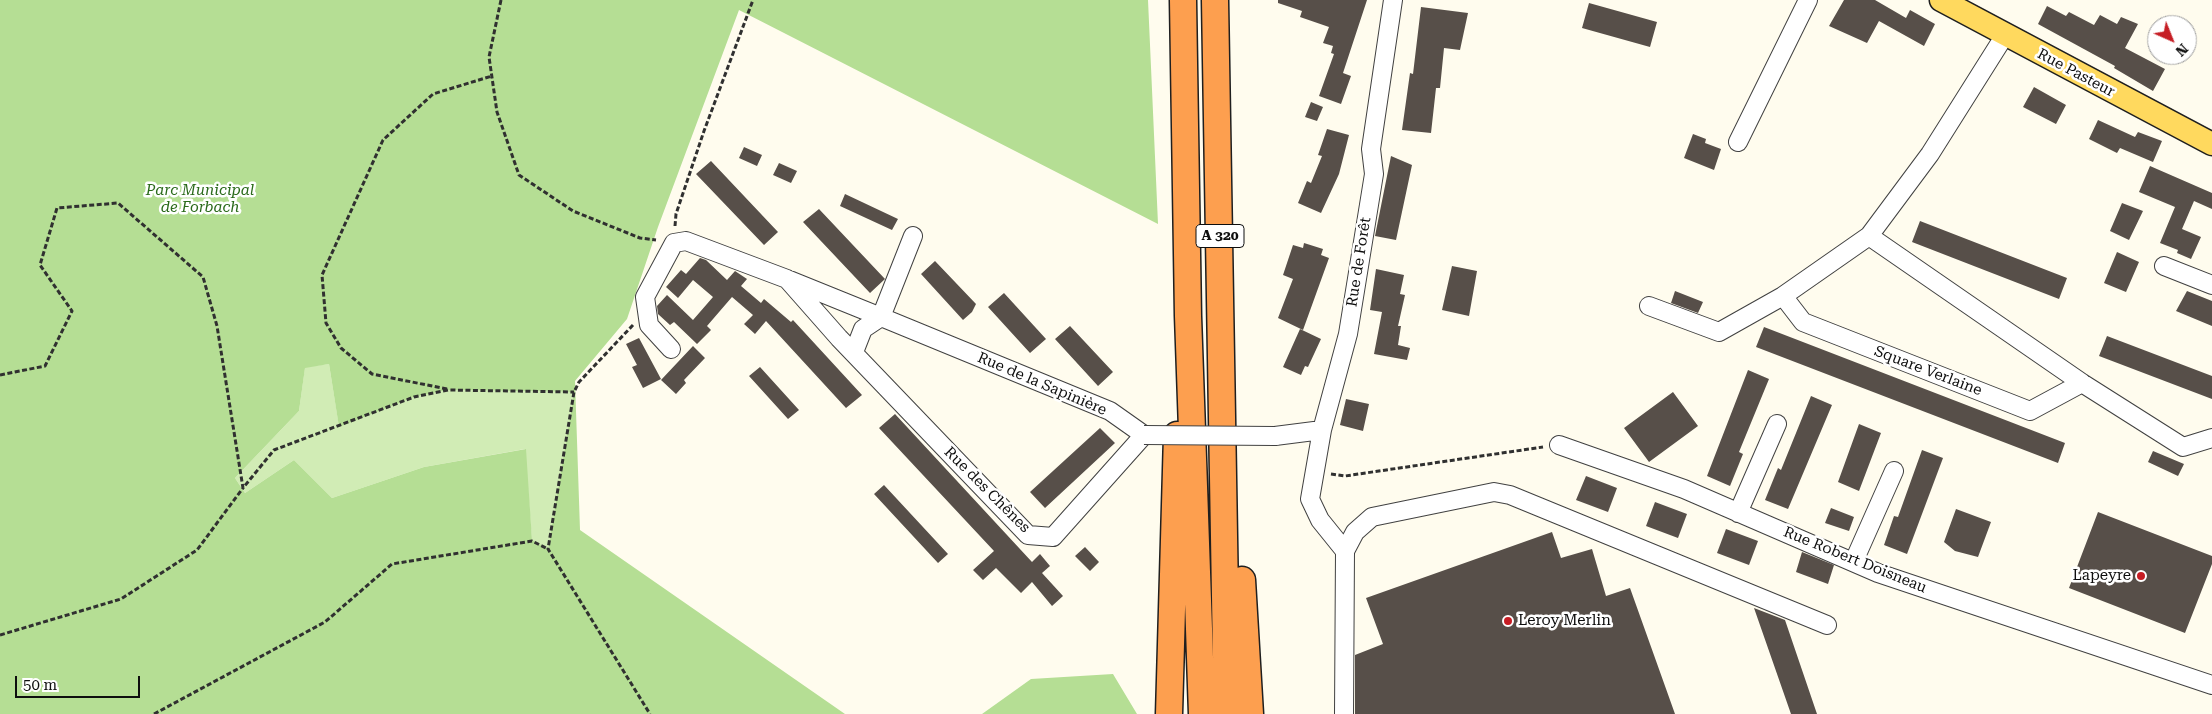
<!DOCTYPE html>
<html>
<head>
<meta charset="utf-8">
<style>
  body { margin:0 }
  #map { position:relative; width:2212px; height:714px; overflow:hidden; background:#fffcee; font-family:"Roboto Serif",serif }
  canvas { display:block }
  .north { position:absolute; left:2147px; top:15px; width:50px; height:50px; box-sizing:border-box; background:#fff; border:1px solid #9f9f9f; border-radius:50%; rotate:136deg; font-size:14px; font-weight:700; line-height:20px; text-align:center; color:#0e0e0e }
  .north::after { content:''; display:block; margin:auto; width:18px; height:22px; background:#c61d24; clip-path:polygon(50% 0,100% 100%,50% 72%,0 100%) }
  .scale { position:absolute; left:15px; top:676px; width:125px; height:22px; box-sizing:border-box; border:2px solid #0e0e0e; border-top:0; padding-left:6px; font-size:15px; line-height:18px; white-space:nowrap; color:#0e0e0e; -webkit-text-stroke:4px #fff; paint-order:stroke }
</style>
</head>
<body>
<div id="map">
<canvas width="2212" height="714"></canvas>
<div class="north">N</div>
<div class="scale">50 m</div>
</div>
<script>
const g = document.querySelector('canvas').getContext('2d');
g.lineJoin = 'round';
function fill(path, color) { g.fillStyle = color; g.fill(path, 'evenodd'); }
const toPath = rows => new Path2D(rows.map(r => 'M' + r).join(''));
function trace(path, color, width, dash) { g.strokeStyle = color; g.lineWidth = width; g.lineCap = dash ? 'butt' : 'round'; g.setLineDash(dash || []); g.stroke(path); }
function label(font, color, halo, rows, align = 'center') {
  g.font = font + ' "Roboto Serif",serif'; g.lineWidth = 5; g.setLineDash([]); g.textBaseline = 'middle'; g.strokeStyle = halo; g.fillStyle = color; for (const [text, x, y, turn = 0] of rows) {
    g.save(); g.translate(x, y); g.rotate((+turn || 0) * Math.PI / 180); g.textAlign = isNaN(turn) ? turn : align; if (halo) g.strokeText(text, 0, 0); g.fillText(text, 0, 0); g.restore();
  }
}
const green = toPath([
  [329,364,339,426,414,397,448,390,574,392,548,549,532,541,525,449,424,467,332,498,294,460,245,493,235,478,299,411,305,367]
]);
const forest = toPath([
  [0,0,1148,0,1158,224,739,10,658,227,627,319,575,381,580,530,845,714,0,714],
  [329,364,339,427,414,397,448,390,574,392,548,549,532,540,526,449,424,467,332,498,294,460,245,493,235,478,299,411,305,368],
  [1113,674,1137,714,982,714,1031,679]
]);
const building = toPath([
  [1278,0,1367,0,1343,73,1351,76,1341,104,1319,96,1334,54,1331,53,1333,46,1323,43,1329,27,1300,17,1302,11,1278,3],
  [1844,0,1875,0,1906,18,1910,10,1935,24,1924,46,1879,21,1867,43,1829,26],
  [1589,3,1657,22,1650,47,1582,28],
  [2047,6,2066,16,2069,12,2094,25,2100,15,2117,24,2121,17,2138,24,2125,48,2165,69,2153,91,2114,68,2115,66,2038,24],
  [1421,7,1468,13,1460,50,1444,48,1440,88,1436,88,1431,133,1402,130,1410,73,1413,74],
  [2034,87,2066,105,2056,124,2023,107],
  [1311,102,1323,107,1317,121,1305,117],
  [2098,120,2135,137,2138,132,2162,141,2153,162,2120,148,2117,153,2089,139],
  [1327,129,1349,135,1339,174,1321,213,1298,203,1307,181,1311,183,1322,156,1318,155],
  [1693,134,1706,139,1705,143,1721,149,1714,170,1684,158],
  [744,147,762,155,757,166,739,158],
  [1391,156,1412,165,1396,240,1375,236],
  [711,161,778,232,764,245,696,174],
  [779,163,797,171,791,183,773,175],
  [2150,166,2212,193,2212,209,2194,201,2182,229,2201,237,2191,259,2177,253,2178,250,2160,243,2175,207,2139,192],
  [845,194,898,219,892,230,840,206],
  [2122,203,2143,211,2129,240,2110,231],
  [819,209,885,279,870,293,803,222],
  [1920,221,2067,278,2059,299,1912,242],
  [1304,243,1323,249,1321,255,1329,258,1303,330,1278,318,1293,279,1283,275,1293,245,1303,248],
  [2117,252,2139,262,2126,292,2104,283],
  [700,258,706,260,727,280,735,271,747,279,741,286,761,303,764,299,791,322,793,320,862,395,846,408,766,321,755,334,744,324,753,315,732,297,707,326,711,330,697,344,674,322,670,325,658,314,657,306,667,295,693,320,713,297,693,280,678,298,666,287,681,270,686,274],
  [935,261,976,304,972,312,963,320,921,274],
  [1452,266,1477,271,1469,316,1442,310],
  [1376,269,1404,275,1400,294,1405,295,1398,326,1401,326,1398,345,1410,348,1407,360,1374,354,1382,312,1370,310],
  [1675,291,1703,302,1698,313,1671,303],
  [2187,291,2212,301,2212,326,2176,311],
  [1004,293,1046,339,1030,353,988,307],
  [1070,326,1113,372,1098,386,1055,339],
  [1764,327,2065,443,2058,463,1756,347],
  [1300,329,1321,339,1308,367,1305,366,1301,375,1283,367],
  [2107,336,2212,376,2212,399,2099,356],
  [639,338,661,379,643,388,632,367,637,365,626,344],
  [693,346,705,358,684,380,686,383,676,394,661,380],
  [760,367,799,410,788,419,749,376],
  [1748,370,1769,379,1739,452,1743,454,1730,486,1707,476],
  [1673,392,1698,426,1649,462,1624,428],
  [1811,396,1832,405,1788,509,1765,500,1778,468,1781,470],
  [1346,399,1369,404,1363,431,1340,425],
  [895,414,1032,562,1040,554,1050,566,1042,573,1063,596,1052,606,1032,582,1021,593,996,568,983,580,973,570,994,551,879,428],
  [1859,424,1881,433,1859,491,1838,482],
  [1100,428,1115,443,1045,508,1030,492],
  [1922,450,1943,458,1907,554,1884,545,1894,516,1898,517],
  [2153,451,2184,464,2178,476,2148,462],
  [1586,476,1617,488,1608,512,1576,500],
  [884,485,948,554,938,563,874,494],
  [1655,502,1687,514,1678,538,1646,526],
  [1831,508,1854,517,1849,531,1825,523],
  [1956,509,1991,522,1978,557,1955,551,1944,542],
  [2098,512,2212,556,2212,564,2185,633,2069,588],
  [1726,529,1758,541,1749,565,1717,553],
  [1552,532,1561,558,1592,549,1606,596,1630,588,1675,714,1355,714,1355,655,1383,644,1366,598],
  [1085,547,1099,562,1090,571,1075,556],
  [1802,552,1834,565,1828,584,1796,572],
  [1754,608,1785,620,1817,714,1791,714]
]);
const path = toPath([
  [501,0,489,57,497,112,519,175,573,211,640,238,656,240],
  [675,226,676,214,704,131,753,0],
  [633,325,579,382,574,392,548,549,650,714],
  [0,375,45,366,72,311,40,265,57,208,118,203,203,277,217,326,243,488,274,450,414,397,448,390,574,392],
  [447,389,372,374,341,348,326,323,322,275,383,140,433,94,492,76],
  [1331,474,1345,476,1543,447],
  [0,635,121,599,197,550,243,488],
  [154,714,325,622,392,564,532,541,548,549]
]);
const minor = toPath([
  [1738,142,1808,0],
  [1869,236,2082,383,2183,447,2212,438],
  [2164,266,2212,285],
  [1783,296,1803,322,2030,411,2082,383],
  [1649,306,1719,332,1783,296,1869,236,1930,154,2005,35],
  [671,349,649,325,645,297,674,243,686,241,787,279,881,317,1110,411,1144,435,1053,537,1028,535,839,338,787,279],
  [854,352,863,329,881,317,913,236],
  [1275,436,1322,430],
  [1559,445,1684,489,1878,573,2212,685],
  [1738,513,1777,424],
  [1345,551,1320,520,1310,499,1322,430,1348,334,1374,174,1371,149,1393,0],
  [1854,561,1894,471],
  [1344,714,1345,551,1355,532,1372,517,1494,492,1510,495,1827,625]
]);
const major = toPath([
  [1941,0,2212,144]
]);
const highway = toPath([
  [1183,0,1188,316,1202,714],
  [1215,0,1227,714],
  [1242,580,1250,714],
  [1169,714,1177,435]
]);
const minorBridge = toPath([
  [1144,435,1275,436]
]);
const markers = [
  [2141,576,5,"#c61d24"],
  [1508,621,5,"#c61d24"]
];
const shields = [
  [1220,236,48]
];
const shieldNames = [
  ["A 320",1220,236]
];
const streetNames = [
  ["Rue Pasteur",2076,73,28],
  ["Rue de Forêt",1359,262,-81],
  ["Square Verlaine",1928,371,21],
  ["Rue de la Sapinière",1042,384,23],
  ["Rue des Chênes",987,490,45],
  ["Rue Robert Doisneau",1855,560,22]
];
const parkNames = [
  ["Parc Municipal",200,191],
  ["de Forbach",200,208]
];
const poiNames = [
  ["Lapeyre",2131,576],
  ["Leroy Merlin",1518,621,"left"]
];
fill(green, '#d1ecb5');
fill(forest, '#b5de94');
fill(building, '#574f49');
trace(minor, '#414141', 20);
trace(major, '#1f1f1f', 25);
trace(highway, '#1f1f1f', 29);
trace(path, '#303030', 3, [5, 2.5]);
trace(minor, '#fff', 18);
trace(major, '#ffd95e', 22);
trace(highway, '#fd9f4f', 26);
trace(minorBridge, '#414141', 20, []);
trace(minorBridge, '#fff', 18);
for (const [x, y, r, color] of markers) { const dot = new Path2D(); dot.arc(x, y, r, 0, 2 * Math.PI); g.fillStyle = color; g.fill(dot); trace(dot, '#fff', 2); }
for (const [x, y, w] of shields) { const box = new Path2D(); box.roundRect(x - w / 2, y - 11.5, w, 23, 4); g.fillStyle = '#fff'; g.fill(box); trace(box, '#0e0e0e', 1); }
label('bold 14px', '#0e0e0e', null, shieldNames);
label('15px', '#0e0e0e', '#fff', streetNames);
label('italic 15px', '#2a6a1a', '#fff', parkNames);
label('15px', '#0e0e0e', '#fff', poiNames, 'right');
</script>
</body>
</html>
